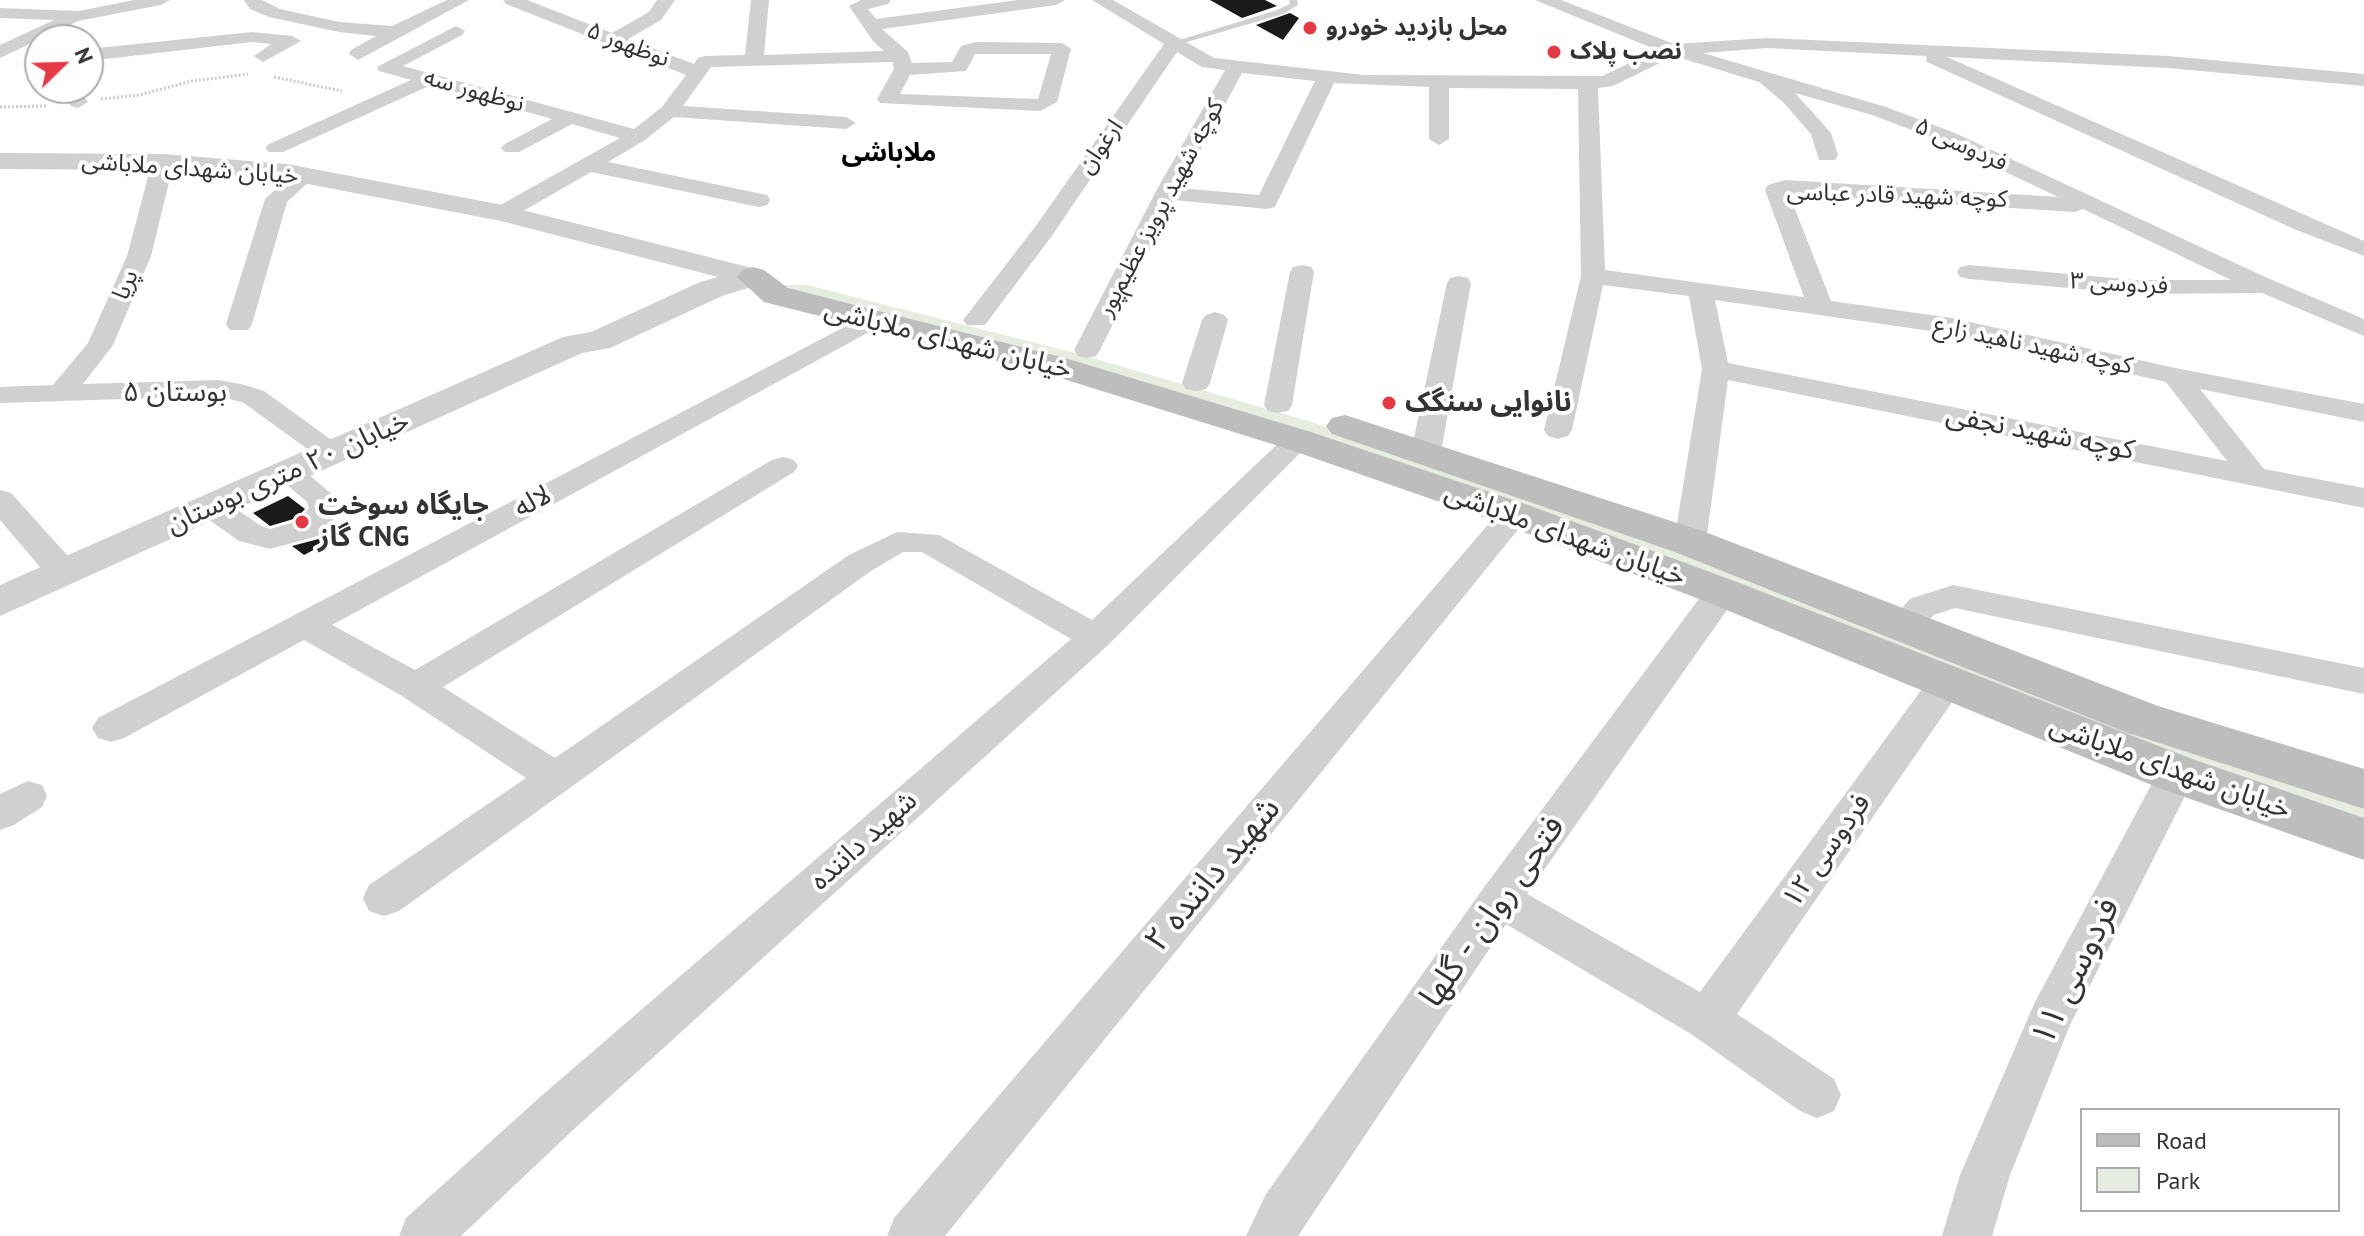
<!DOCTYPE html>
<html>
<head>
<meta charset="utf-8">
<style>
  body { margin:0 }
  #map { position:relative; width:2364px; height:1236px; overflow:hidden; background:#fff; font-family:"PT Sans",sans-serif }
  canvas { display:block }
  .legend { position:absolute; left:2080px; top:1108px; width:260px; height:104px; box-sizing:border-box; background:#fff; border:2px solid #adadad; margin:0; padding:10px 14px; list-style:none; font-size:24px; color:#333 }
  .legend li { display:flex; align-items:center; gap:16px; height:40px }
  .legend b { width:40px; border:2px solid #adadad }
  .north { position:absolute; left:24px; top:24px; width:80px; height:80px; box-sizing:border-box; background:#fff; border:2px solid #adadad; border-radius:50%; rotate:67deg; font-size:22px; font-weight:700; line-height:32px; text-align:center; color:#333 }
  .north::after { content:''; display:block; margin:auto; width:28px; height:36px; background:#e63946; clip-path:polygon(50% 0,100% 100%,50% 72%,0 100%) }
</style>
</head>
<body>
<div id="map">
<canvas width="2364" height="1236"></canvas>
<ul class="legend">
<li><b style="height:10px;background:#bdbdbd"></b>Road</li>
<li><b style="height:22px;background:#e6ecdf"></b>Park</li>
</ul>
<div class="north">N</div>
</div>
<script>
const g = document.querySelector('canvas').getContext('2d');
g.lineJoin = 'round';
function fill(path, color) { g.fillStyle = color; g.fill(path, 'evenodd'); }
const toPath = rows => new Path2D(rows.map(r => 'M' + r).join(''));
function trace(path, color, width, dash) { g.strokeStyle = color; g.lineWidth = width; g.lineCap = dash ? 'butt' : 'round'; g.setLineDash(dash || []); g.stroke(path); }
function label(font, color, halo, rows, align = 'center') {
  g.font = font + ' "PT Sans","Noto Sans Arabic",sans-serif'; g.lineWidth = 8; g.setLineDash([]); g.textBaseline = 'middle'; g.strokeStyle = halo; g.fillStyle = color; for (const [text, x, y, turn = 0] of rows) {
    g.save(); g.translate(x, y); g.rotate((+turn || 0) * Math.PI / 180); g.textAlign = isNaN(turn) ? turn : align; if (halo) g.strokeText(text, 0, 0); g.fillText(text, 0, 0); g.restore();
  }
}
const green = toPath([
  [784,285,807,285,1079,354,1308,421,1529,493,2364,801,2364,823,2186,760,1725,583,805,297]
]);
const building = toPath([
  [1210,0,1265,0,1277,6,1242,18],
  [1290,13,1299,18,1283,40,1256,25],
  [288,496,305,509,297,518,270,526,253,513],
  [330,528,340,536,304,555,292,546,322,538]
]);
const path = toPath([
  [274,77,342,91],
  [101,99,139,95,192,81,248,74],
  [0,107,47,106]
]);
const service = toPath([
  [1289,0,1297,0,1298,5,1283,14,1177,45,1170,43,1277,10,1290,4,1289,0]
]);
const minor = toPath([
  [134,0,170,0,161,5,78,21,0,58,0,45,54,20,0,18,0,8,79,11,134,0],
  [244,0,262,0,280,9,339,22,392,26,447,0,469,0,358,60,349,54,351,50,376,36,339,32,269,17,250,9,244,0],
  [503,0,527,0,612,33,649,12,657,0,675,0,661,20,628,39,694,64,698,58,705,56,745,55,751,0,769,0,764,55,884,51,873,41,849,6,861,0,891,0,888,4,868,9,876,19,1018,0,1065,0,1056,5,882,29,908,52,912,63,952,62,961,46,976,42,1062,43,1071,49,1057,102,1040,111,880,103,877,99,894,69,893,62,711,67,683,106,846,117,856,123,846,129,674,117,645,140,608,162,767,195,770,200,767,205,759,207,591,172,511,218,495,218,492,213,495,208,620,138,572,124,519,152,505,152,501,148,505,144,552,119,431,85,283,152,269,152,265,148,269,144,411,80,379,71,377,67,456,26,465,31,462,35,403,66,634,129,662,107,686,75,506,4,503,0],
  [975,54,1051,54,1038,99,900,94,910,75,966,71,975,54],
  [1092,0,1113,0,1214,58,1364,75,1602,76,1657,50,1535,0,1561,0,1674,44,1767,38,2168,56,2364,74,2364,86,2168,68,1947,57,2364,241,2364,256,2294,229,1927,62,1926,56,1767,48,1703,53,1886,107,1955,133,2263,276,2364,319,2364,336,2262,293,2135,294,1969,279,1960,277,1957,272,1960,267,1969,265,2135,280,2231,280,2083,209,2075,212,1789,194,1831,301,1952,318,2175,368,2364,404,2364,422,2200,389,2264,469,2364,488,2364,508,1728,380,1706,542,1701,549,1690,552,1679,549,1674,542,1702,369,1689,296,1603,285,1572,430,1568,436,1558,439,1548,436,1544,430,1581,276,1578,89,1449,88,1449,139,1439,145,1429,139,1429,87,1334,83,1275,207,1267,209,1174,200,1100,350,1096,356,1087,358,1078,356,1074,350,1155,193,1225,70,1202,67,1177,52,1051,237,985,325,967,325,963,320,967,315,1035,227,1164,44,1092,0],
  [1674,56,1759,82,1783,102,1811,134,1819,160,1835,160,1838,155,1831,133,1795,93,1872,115,1941,141,2058,197,1785,180,1768,185,1765,190,1804,297,1605,270,1598,88,1613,86,1674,56],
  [1242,73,1315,81,1259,195,1180,188,1242,73],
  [1715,300,1952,334,2166,382,2227,461,1728,363,1715,300],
  [252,32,292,36,301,41,263,62,254,56,271,44,252,42,88,61,88,49,252,32],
  [56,88,77,88,88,102,78,108,71,106,56,88],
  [163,156,174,162,151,256,113,345,83,384,219,380,245,385,264,391,341,447,346,453,341,459,331,462,321,459,244,403,219,396,0,403,0,387,53,385,88,343,127,256,152,162,163,156],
  [304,169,315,176,287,202,252,324,248,330,230,330,226,324,265,199,296,171,304,169],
  [1302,265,1311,267,1314,272,1292,405,1288,411,1278,413,1268,411,1264,405,1290,272,1293,267,1302,265],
  [1459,276,1468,278,1471,283,1441,452,1436,458,1426,461,1416,458,1411,452,1447,283,1450,278,1459,276],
  [1215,312,1224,315,1228,320,1210,383,1206,389,1196,391,1186,389,1182,383,1202,320,1206,315,1215,312],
  [871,313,880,316,884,321,880,326,332,625,415,670,772,460,783,457,794,460,798,466,794,472,443,687,555,758,849,555,897,532,939,535,1092,620,1288,434,1298,431,1308,434,1313,440,1107,646,573,1130,461,1236,399,1236,406,1218,539,1098,1071,639,922,552,903,552,871,571,399,911,384,916,369,911,363,898,369,885,526,778,402,696,304,640,124,738,111,742,98,738,92,728,98,718,871,313],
  [288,464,299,466,335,497,341,509,321,535,270,549,239,541,201,514,197,507,201,500,212,497,223,500,261,526,270,529,299,521,309,508,307,502,273,473,277,466,288,464],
  [0,490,11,493,76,565,80,573,76,581,64,584,52,581,0,520,0,490],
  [1514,504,1525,507,1530,514,1525,521,945,1236,887,1236,894,1218,1503,507,1514,504],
  [1722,581,1734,584,1739,592,1734,600,1527,894,1700,992,1933,674,1946,670,1959,674,1964,683,1959,692,1737,1014,1834,1079,1841,1095,1834,1111,1817,1118,1800,1111,1691,1034,1506,924,1298,1236,1246,1236,1266,1194,1485,886,1710,584,1722,581],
  [1953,585,2364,668,2364,694,1955,608,1934,615,1914,634,1902,638,1890,634,1885,626,1910,599,1953,585],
  [2177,759,2191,763,2196,774,2070,1025,2010,1175,1992,1236,1942,1236,1960,1175,2035,1002,2163,763,2177,759],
  [28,781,42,785,47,796,42,807,14,825,0,830,0,794,28,781]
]);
const tertiary = toPath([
  [0,153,163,154,287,164,503,205,764,271,768,277,764,283,722,296,610,348,582,353,0,616,0,585,563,337,591,332,700,282,718,277,501,221,287,180,163,170,0,169,0,153]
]);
const secondary = toPath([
  [753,267,764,270,788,288,1065,358,1311,432,1528,505,1737,582,2195,760,2364,818,2364,860,2159,788,1707,602,1500,523,1285,448,1041,372,764,302,737,277,742,270,753,267],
  [1345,415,1705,532,2158,706,2364,769,2364,809,2125,732,1675,552,1332,434,1326,426,1332,418,1345,415]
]);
const markers = [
  [1310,28,8,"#e63946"],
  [1554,52,8,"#e63946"],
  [1389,403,8,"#e63946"],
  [302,522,8,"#e63946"]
];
const farPoinames = [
  ["محل بازدید خودرو",1326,28],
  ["نصب پلاک",1570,52]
];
const farStreetnames = [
  ["نوظهور ۵",628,45,21],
  ["نوظهور سه",474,91,16],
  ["فردوسی ۵",1961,145,24],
  ["ارغوان",1101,147,-55],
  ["خیابان شهدای ملاباشی",190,169,4],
  ["کوچه شهید قادر عباسی",1897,196,2],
  ["کوچه شهید پرویز عظیم‌پور",1161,208,-62],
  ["فردوسی ۳",2119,284,3],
  ["پریا",126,285,-66],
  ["کوچه شهید ناهید زارع",2033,346,12]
];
const farNeighbourhoodnames = [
  ["ملاباشی",889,154]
];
const streetNames = [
  ["خیابان شهدای ملاباشی",948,340,14],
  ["بوستان ۵",175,393],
  ["کوچه شهید نجفی",2040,433,11],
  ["خیابان ۲۰ متری بوستان",288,473,-24],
  ["لاله",533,502,-28],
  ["خیابان شهدای ملاباشی",1565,535,20],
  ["خیابان شهدای ملاباشی",2170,768,20],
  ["شهید داننده",864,841,-42],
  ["فردوسی ۱۲",1827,851,-55]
];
const poiNames = [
  ["نانوایی سنگک",1405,403],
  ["جایگاه سوخت",318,506],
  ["گاز CNG",318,538]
];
const nearStreetnames = [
  ["شهید داننده ۲",1213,875,-50],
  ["فتحی روان - گلها",1493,912,-55],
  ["فردوسی ۱۱",2076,972,-64]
];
fill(green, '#e6ecdf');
fill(building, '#1a1a1a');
trace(path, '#cdcdcd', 3, [2, 2]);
fill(service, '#d0d0d0');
fill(minor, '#d0d0d0');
fill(tertiary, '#d0d0d0');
fill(secondary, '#bdbdbd');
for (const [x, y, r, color] of markers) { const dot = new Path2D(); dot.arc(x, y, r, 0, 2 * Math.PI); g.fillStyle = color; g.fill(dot); trace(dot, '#fff', 3); }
label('bold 24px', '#333', '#fff', farPoinames, 'left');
label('24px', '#333', '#fff', farStreetnames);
label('bold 26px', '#000', '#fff', farNeighbourhoodnames);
label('28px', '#333', '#fff', streetNames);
label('bold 28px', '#333', '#fff', poiNames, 'left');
label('34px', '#333', '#fff', nearStreetnames);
</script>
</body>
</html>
